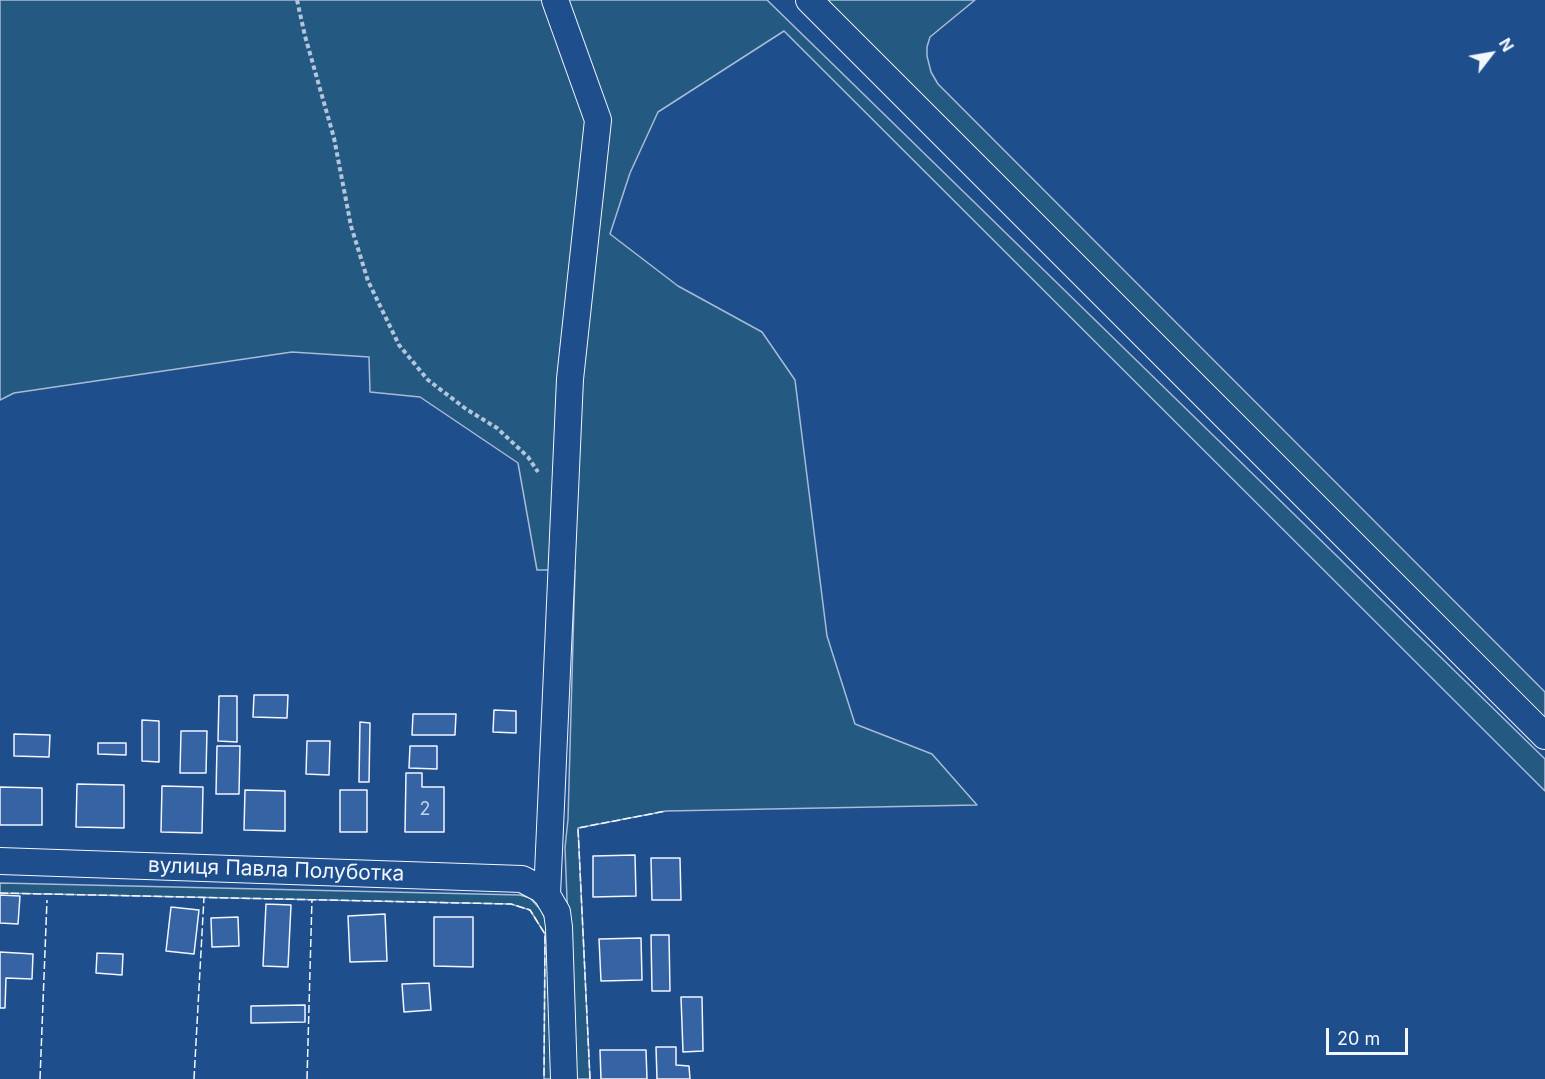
<!DOCTYPE html>
<html>
<head>
<meta charset="utf-8">
<style>
  body { margin:0 }
  #map { position:relative; width:1545px; height:1079px; overflow:hidden; background:#1f4e8c; font-family:Inter,sans-serif }
  canvas { display:block }
  .north { position:absolute; left:1461px; top:24px; width:60px; height:60px; -webkit-text-stroke:4px #1f4e8c; paint-order:stroke; rotate:59deg; font-size:16px; font-weight:700; line-height:24px; text-align:center; color:#f2f6ff }
  .north::after { content:''; display:block; margin:auto; width:21px; height:27px; background:#f2f6ff; clip-path:polygon(50% 0,100% 100%,50% 72%,0 100%) }
  .scale { position:absolute; left:1326px; top:1028px; width:82px; height:27px; box-sizing:border-box; border:3px solid #f2f6ff; border-top:0; padding-left:8px; font-size:18px; line-height:21px; white-space:nowrap; color:#f2f6ff; -webkit-text-stroke:4px #1f4e8c; paint-order:stroke }
</style>
</head>
<body>
<div id="map">
<canvas width="1545" height="1079"></canvas>
<div class="north">N</div>
<div class="scale">20 m</div>
</div>
<script>
const g = document.querySelector('canvas').getContext('2d');
g.lineJoin = 'round';
function fill(path, color) { g.fillStyle = color; g.fill(path, 'evenodd'); }
const toPath = rows => new Path2D(rows.map(r => 'M' + r).join(''));
function trace(path, color, width, dash) { g.strokeStyle = color; g.lineWidth = width; g.lineCap = dash ? 'butt' : 'round'; g.setLineDash(dash || []); g.stroke(path); }
function label(font, color, halo, rows, align = 'center') {
  g.font = font + ' Inter,sans-serif'; g.lineWidth = 4.5; g.setLineDash([]); g.textBaseline = 'middle'; g.strokeStyle = halo; g.fillStyle = color; for (const [text, x, y, turn = 0] of rows) {
    g.save(); g.translate(x, y); g.rotate((+turn || 0) * Math.PI / 180); g.textAlign = isNaN(turn) ? turn : align; if (halo) g.strokeText(text, 0, 0); g.fillText(text, 0, 0); g.restore();
  }
}
const green = toPath([
  [0,0,767,0,1545,759,1545,791,784,31,658,112,630,173,610,234,678,286,762,332,795,380,827,636,855,724,932,754,977,805,666,811,578,828,590,1079,574,1079,565,848,568,819,575,570,537,570,518,463,420,397,370,392,369,357,292,352,14,393,0,400,0,0],
  [815,0,975,0,930,37,927,47,927,56,931,72,938,84,1545,692,1545,729,815,0],
  [0,883,520,895,530,898,541,910,546,921,553,1079,544,1079,545,934,530,910,511,904,0,893,0,883]
]);
const building = toPath([
  [254,695,288,695,287,718,253,717,254,695],
  [219,696,237,696,237,742,218,741,219,696],
  [494,710,516,711,516,733,493,732,494,710],
  [413,714,456,714,455,735,412,735,413,714],
  [142,720,159,721,159,762,142,761,142,720],
  [360,722,370,723,369,782,359,782,360,722],
  [181,731,207,731,206,773,180,773,181,731],
  [14,734,50,735,49,757,14,756,14,734],
  [307,741,330,741,329,775,306,774,307,741],
  [98,743,126,743,126,755,98,754,98,743],
  [217,746,240,746,239,794,216,794,217,746],
  [410,746,437,746,437,769,409,768,410,746],
  [406,773,422,773,422,787,444,787,444,832,405,832,406,773],
  [77,784,124,785,124,828,76,827,77,784],
  [162,786,203,787,202,833,161,832,162,786],
  [0,787,42,788,42,825,0,825,0,787],
  [245,790,285,791,285,831,244,830,245,790],
  [340,790,367,790,367,832,340,832,340,790],
  [635,855,636,896,593,897,593,856,635,855],
  [651,858,680,858,681,900,652,900,651,858],
  [0,895,20,896,18,924,0,923,0,895],
  [266,904,291,905,288,967,263,966,266,904],
  [171,907,199,910,194,954,166,951,171,907],
  [385,914,387,961,350,962,348,916,385,914],
  [238,917,239,946,212,947,211,918,238,917],
  [434,917,473,917,473,967,434,966,434,917],
  [651,935,669,935,670,991,652,991,651,935],
  [641,938,642,980,601,981,599,939,641,938],
  [0,952,33,954,32,979,6,978,5,1008,0,1008,0,952],
  [97,953,123,954,122,975,96,973,97,953],
  [429,983,431,1010,404,1012,402,984,429,983],
  [681,997,702,997,703,1051,683,1052,681,997],
  [305,1005,305,1022,251,1023,251,1006,305,1005],
  [656,1047,676,1047,676,1065,689,1066,690,1079,657,1079,656,1047],
  [600,1050,646,1050,647,1079,601,1079,600,1050]
]);
const path = toPath([
  [297,0,305,36,334,138,351,226,368,281,399,345,428,380,466,409,497,428,528,457,538,472]
]);
const street = toPath([
  [809,0,1545,736],
  [0,861,522,879,541,889,547,895,557,912,559,927,564,1079],
  [547,895,570,379,598,120,555,0]
]);
const fence = toPath([
  [0,893,511,904,530,910,545,934,544,1079],
  [40,1079,47,900],
  [194,1079,204,897],
  [307,1079,312,899],
  [590,1079,578,828,666,811]
]);
const numberNames = [
  ["2",425,810]
];
const streetNames = [
  ["вулиця Павла Полуботка",276,870,2]
];
fill(green, '#245a82');
trace(green, '#a8bbd7', 1.5);
fill(building, '#3563a3');
trace(building, '#f2f6ff', 1.5);
trace(street, '#f2f6ff', 28);
trace(path, '#b3c4dc', 4, [4.5, 3]);
trace(street, '#1f4e8c', 26);
trace(fence, '#f2f6ff', 1.5, [8, 3]);
label('18px', '#c3d1e8', null, numberNames);
label('21px', '#f2f6ff', '#1f4e8c', streetNames);
</script>
</body>
</html>
